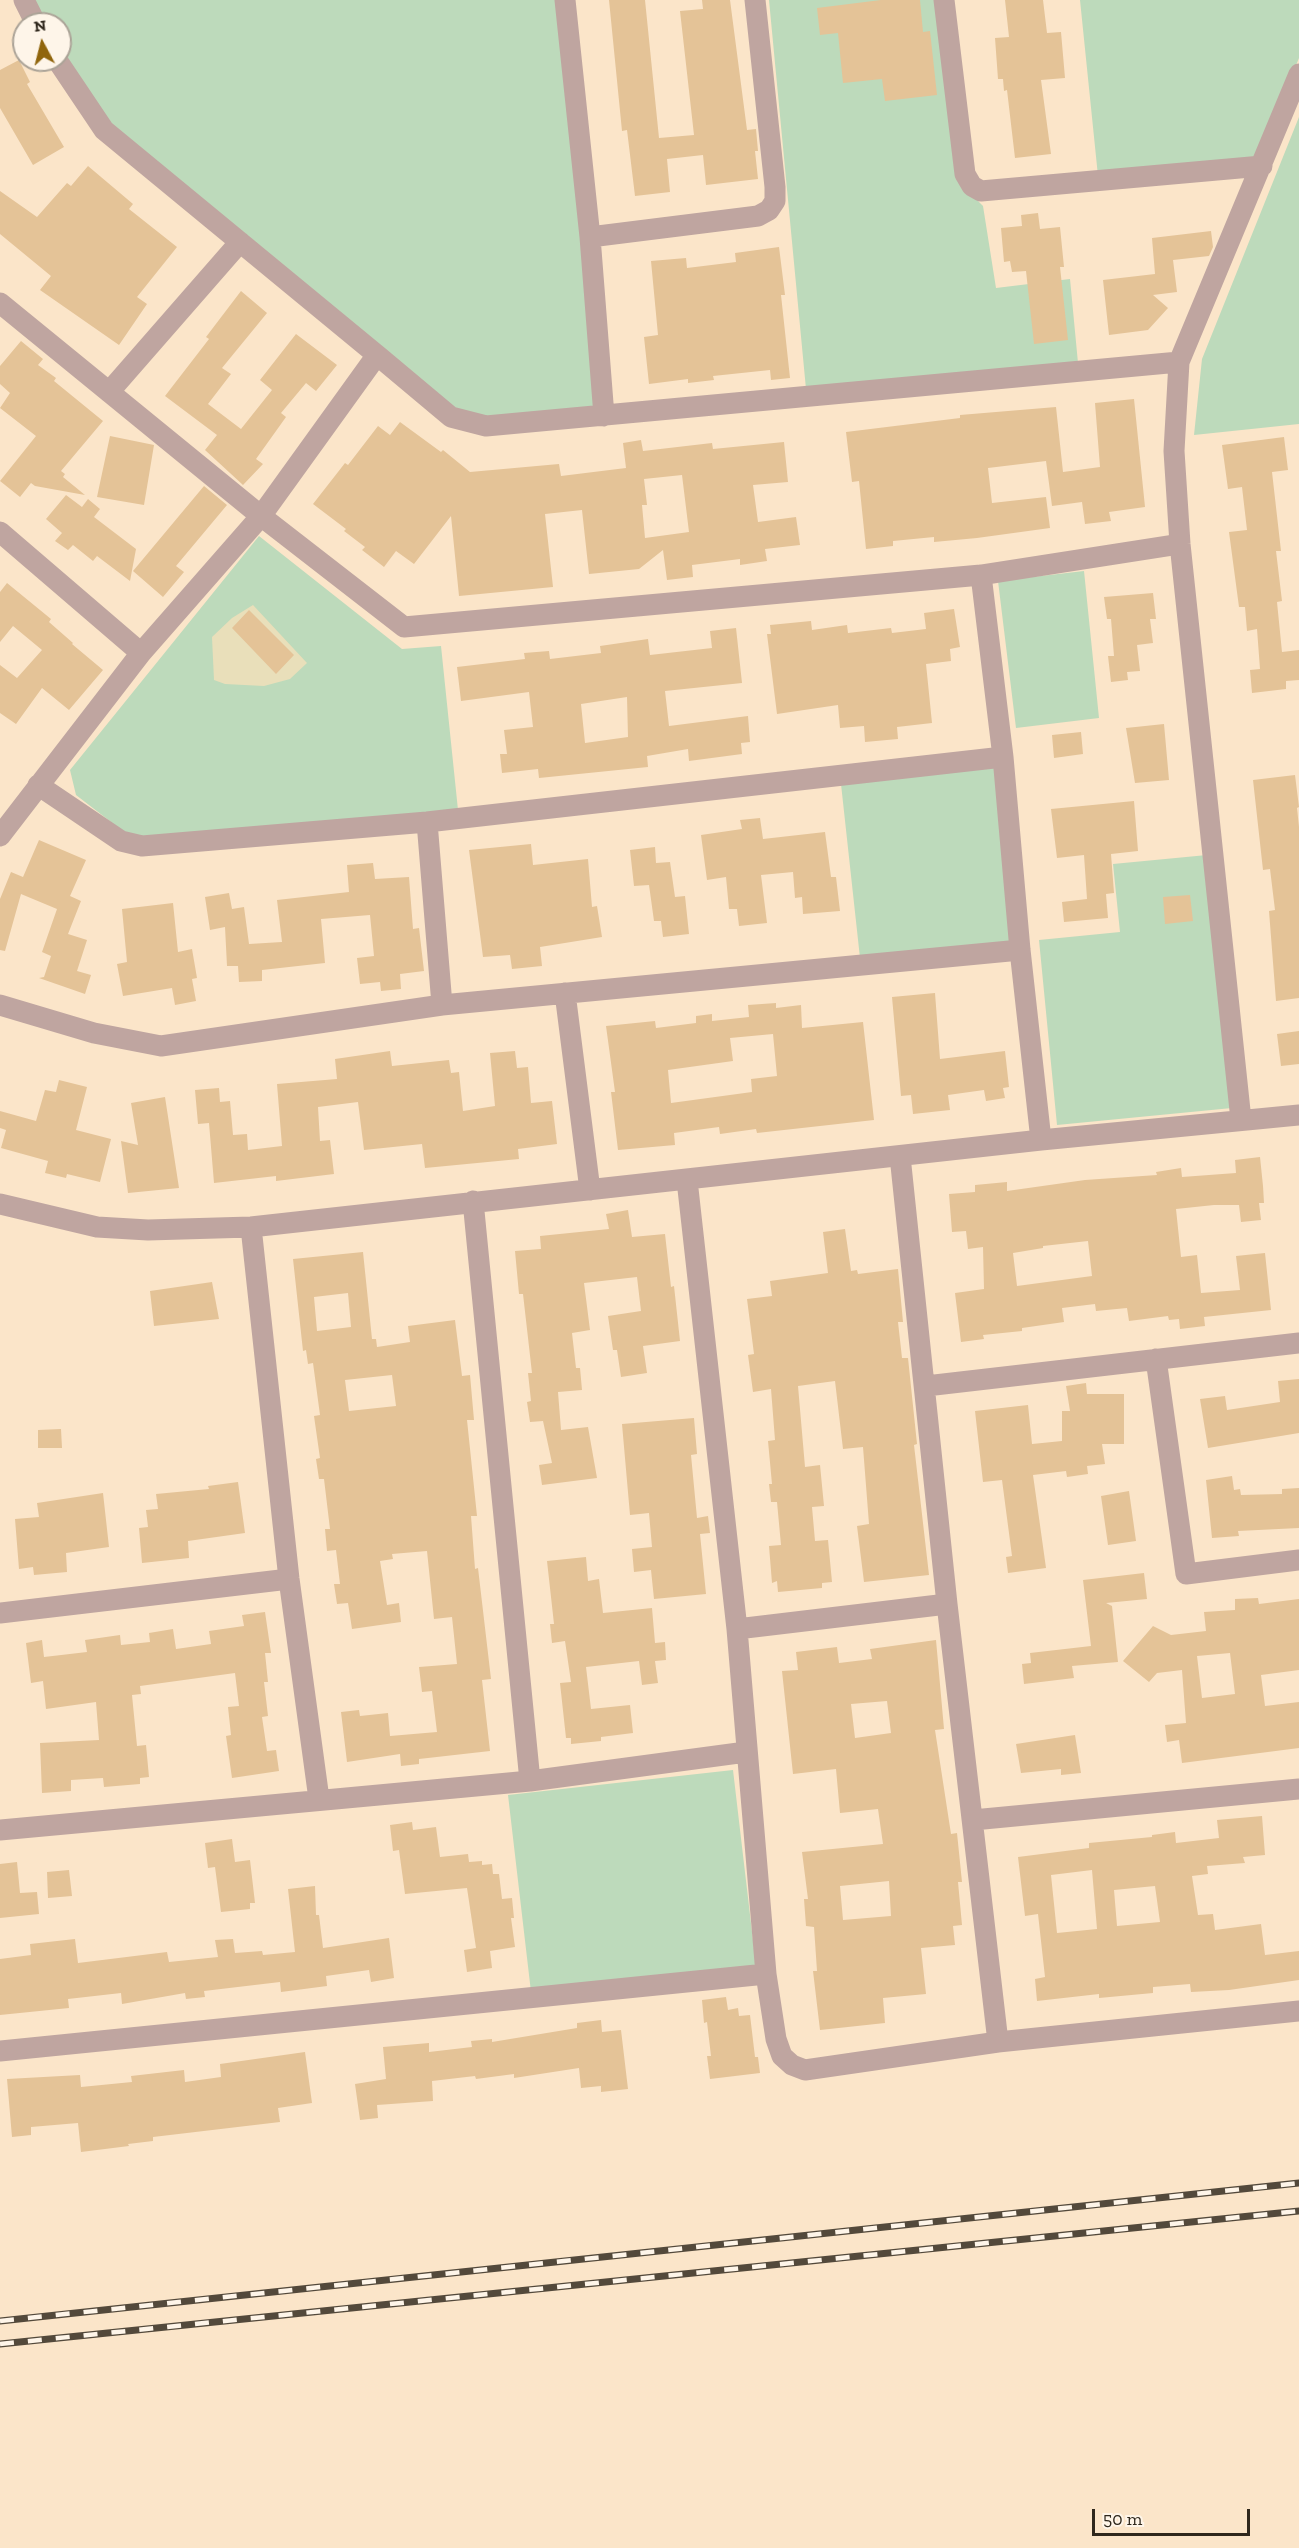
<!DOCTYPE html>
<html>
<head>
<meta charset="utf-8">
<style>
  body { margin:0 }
  #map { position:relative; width:1299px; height:2548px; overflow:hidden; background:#fbe5c9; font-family:"Zilla Slab",serif }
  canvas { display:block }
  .north { position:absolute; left:12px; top:12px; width:60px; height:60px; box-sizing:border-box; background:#fef5e9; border:2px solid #aba397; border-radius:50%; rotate:353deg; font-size:16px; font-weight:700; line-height:24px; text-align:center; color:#2f271c }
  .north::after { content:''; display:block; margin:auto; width:21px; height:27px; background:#90650c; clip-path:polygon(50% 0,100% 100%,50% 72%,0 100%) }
  .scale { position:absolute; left:1092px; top:2509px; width:158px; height:27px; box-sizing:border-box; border:3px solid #2f271c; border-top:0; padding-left:8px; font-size:18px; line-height:21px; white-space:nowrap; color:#2f271c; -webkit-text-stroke:4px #fef5e9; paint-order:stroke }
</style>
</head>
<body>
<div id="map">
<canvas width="1299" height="2548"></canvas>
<div class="north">N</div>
<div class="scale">50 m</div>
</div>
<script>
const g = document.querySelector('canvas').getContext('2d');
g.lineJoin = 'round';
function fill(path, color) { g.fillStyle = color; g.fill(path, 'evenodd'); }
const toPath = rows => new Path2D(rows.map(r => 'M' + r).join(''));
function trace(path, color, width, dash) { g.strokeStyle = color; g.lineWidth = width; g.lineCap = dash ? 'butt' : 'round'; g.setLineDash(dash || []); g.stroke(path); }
const green = toPath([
  [29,0,559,0,600,412,486,422,453,414,107,127,60,57,60,24,41,24],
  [769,0,938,0,957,180,983,206,996,288,1070,279,1078,363,806,389],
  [1080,0,1299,0,1299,58,1258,158,1098,176],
  [1299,117,1299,424,1194,435,1202,359],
  [259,536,402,649,441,646,458,810,146,837,124,832,76,795,70,770],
  [1084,571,1099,718,1016,728,998,581],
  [997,765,1010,943,860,958,841,784],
  [1207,855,1232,1108,1057,1125,1039,940,1120,932,1113,864],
  [733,1770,756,1966,531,1992,508,1795]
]);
const sand = toPath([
  [253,605,307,663,290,679,264,686,225,684,214,680,212,637,232,618]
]);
const building = toPath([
  [609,0,645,0,659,138,694,135,680,11,703,9,702,0,730,0,747,130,756,129,758,151,755,151,758,179,706,185,703,155,667,159,670,192,635,196,627,130,622,131],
  [881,0,920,0,923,32,930,31,937,95,885,101,882,79,843,83,838,33,820,35,817,8],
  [1005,0,1043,0,1047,33,1061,32,1065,78,1041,80,1051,154,1015,158,1007,90,1004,91,1003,79,998,79,995,38,1009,37],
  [19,60,30,82,27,84,64,147,33,165,0,108,0,70],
  [88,166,133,204,129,209,177,247,137,297,147,304,119,345,40,290,51,276,0,234,0,191,37,217,67,183,71,186],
  [1038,213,1040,229,1060,227,1064,267,1060,267,1068,340,1034,344,1026,271,1012,272,1010,261,1004,262,1001,228,1022,226,1021,215],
  [1211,231,1213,247,1209,256,1173,260,1177,292,1153,295,1168,308,1148,330,1109,335,1103,280,1155,274,1152,238],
  [779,247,785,295,781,295,790,378,771,380,770,370,713,376,714,380,688,383,688,379,649,384,644,337,658,335,651,261,686,258,687,268,736,262,735,253],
  [241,291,267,313,222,368,231,374,208,404,241,429,272,390,260,380,296,334,337,365,316,391,306,383,281,413,286,417,256,459,263,464,243,485,205,450,217,435,165,396,209,339,206,337],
  [21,341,43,359,38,365,56,378,54,381,103,421,61,471,65,474,63,477,85,495,35,486,31,483,20,497,0,481,36,436,0,408,10,393,0,384,0,366],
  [1134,399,1145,507,1109,512,1111,521,1085,524,1082,502,1052,506,1046,461,988,468,992,503,1046,497,1050,528,977,538,934,542,934,537,893,541,893,546,866,549,859,481,852,482,846,432,960,418,960,415,1056,407,1063,472,1100,467,1095,403],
  [400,422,441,452,443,450,470,472,559,464,561,476,626,468,623,443,641,440,643,451,712,443,713,449,784,442,788,482,753,485,758,522,796,517,800,545,765,549,767,561,740,565,740,559,692,565,693,577,667,580,663,550,639,569,589,574,582,510,545,514,553,587,459,596,451,516,414,564,396,551,384,567,362,550,365,547,344,531,346,529,313,504,345,463,348,465,378,426,390,435],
  [682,475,689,532,645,538,642,505,647,505,644,479],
  [110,436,154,445,144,505,97,497],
  [1284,437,1288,470,1272,472,1281,551,1276,551,1282,601,1277,602,1282,652,1299,650,1299,680,1286,681,1286,689,1252,693,1250,670,1260,669,1257,629,1247,631,1245,607,1239,607,1229,532,1247,530,1242,487,1228,489,1222,445],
  [204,486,227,505,176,566,184,572,163,597,133,571],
  [66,495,82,507,88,499,100,509,94,517,136,549,130,581,97,556,93,561,73,545,68,550,55,541,62,533,46,519],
  [7,583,51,619,49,622,73,643,72,644,103,670,69,710,42,688,16,724,0,713,0,665,17,678,42,650,13,626,0,642,0,592],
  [1153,593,1156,619,1150,619,1153,643,1137,645,1140,671,1127,672,1128,680,1111,682,1108,656,1114,656,1111,619,1107,619,1104,597],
  [954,609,960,647,950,649,951,661,926,664,932,723,897,727,898,739,865,742,864,726,840,728,838,705,777,714,767,634,771,634,770,625,811,621,812,630,847,625,848,633,891,628,892,633,926,629,924,613],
  [249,610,294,655,276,674,232,628],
  [736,628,742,683,665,691,669,726,748,716,750,742,741,743,742,754,689,761,688,749,647,756,648,767,539,778,538,769,502,773,500,754,507,754,504,730,533,727,529,692,461,701,457,667,525,659,524,653,549,651,550,659,601,653,600,646,648,639,650,655,712,648,710,631],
  [627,697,628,737,585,743,581,704],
  [1164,724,1169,780,1135,783,1126,728],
  [1081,732,1083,754,1054,758,1052,735],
  [1295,775,1299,807,1297,808,1299,827,1299,998,1276,1001,1269,911,1275,910,1270,869,1263,870,1253,780],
  [1134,801,1138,851,1111,854,1114,893,1106,894,1108,918,1064,922,1062,902,1087,899,1084,855,1057,858,1051,809],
  [760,818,763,839,825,832,831,877,836,877,840,911,803,914,802,897,795,898,793,872,761,875,767,923,739,926,737,909,729,909,726,877,707,880,701,835,742,829,740,820],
  [39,840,86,860,70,896,81,901,68,934,87,940,77,971,91,975,85,994,39,978,44,977,51,956,42,952,57,909,21,894,5,951,0,950,0,899,11,872,23,877],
  [531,844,533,865,588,859,592,907,597,906,602,937,540,947,542,966,512,969,510,955,483,957,469,850],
  [655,847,656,863,670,862,675,897,685,896,689,934,663,937,661,921,654,921,649,885,634,886,630,850],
  [373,863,375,879,409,877,413,929,419,928,424,971,400,974,401,989,381,991,380,982,360,984,357,958,374,956,370,915,321,919,325,963,262,970,262,981,239,982,238,966,227,966,225,927,210,930,205,897,229,893,232,909,244,907,249,944,282,942,277,900,349,892,347,865],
  [1190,895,1193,921,1165,924,1163,897],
  [173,903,178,952,192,949,197,978,192,979,196,1001,175,1005,172,988,123,996,117,964,127,962,122,909],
  [935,993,940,1059,1005,1051,1009,1087,1003,1088,1005,1098,986,1101,984,1090,948,1095,950,1110,913,1114,911,1095,901,1096,892,997],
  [776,1003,776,1008,801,1005,802,1028,863,1022,874,1120,757,1133,756,1129,720,1134,719,1127,674,1133,675,1145,618,1150,611,1092,615,1092,606,1026,655,1021,656,1028,696,1023,696,1016,712,1014,712,1021,749,1017,748,1005],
  [773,1034,777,1076,751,1079,752,1092,671,1103,668,1070,733,1061,730,1038],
  [1299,1031,1299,1064,1281,1066,1277,1034],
  [390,1051,392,1066,449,1060,451,1073,459,1072,463,1111,495,1106,490,1053,515,1051,517,1068,528,1067,531,1103,552,1101,557,1144,518,1149,519,1159,425,1168,422,1144,364,1150,358,1102,318,1107,320,1141,330,1140,334,1174,276,1181,276,1176,214,1183,209,1123,198,1124,195,1090,219,1088,220,1102,230,1101,233,1135,247,1134,248,1150,282,1146,277,1084,337,1079,335,1059],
  [59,1080,87,1087,76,1130,111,1139,100,1182,67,1174,66,1178,45,1173,48,1161,1,1148,6,1130,0,1128,0,1111,36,1121,45,1090,56,1092],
  [165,1097,179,1188,128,1193,121,1141,138,1145,131,1103],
  [1260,1157,1263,1186,1264,1203,1259,1203,1261,1220,1241,1222,1239,1205,1214,1205,1176,1209,1181,1257,1197,1255,1201,1293,1240,1290,1236,1256,1265,1253,1271,1310,1204,1317,1205,1326,1180,1329,1179,1319,1169,1320,1168,1316,1129,1321,1127,1308,1096,1311,1095,1304,1062,1308,1064,1322,1022,1328,1022,1331,983,1335,984,1339,961,1342,955,1293,984,1289,983,1247,968,1249,966,1231,952,1232,949,1194,975,1192,975,1185,1007,1182,1007,1191,1085,1180,1157,1175,1156,1172,1181,1168,1182,1177,1236,1173,1235,1160],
  [1088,1241,1092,1276,1017,1286,1013,1253,1043,1248,1043,1246],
  [628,1210,632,1237,665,1234,671,1287,674,1286,680,1341,643,1346,647,1373,621,1377,617,1350,613,1350,608,1316,641,1311,637,1277,584,1283,590,1330,572,1333,576,1368,580,1368,582,1390,558,1392,561,1430,588,1427,597,1478,542,1485,539,1465,552,1463,543,1421,530,1422,527,1402,531,1401,528,1373,532,1373,523,1294,519,1294,515,1251,541,1249,540,1236,609,1229,606,1214],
  [845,1229,851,1271,857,1270,858,1274,898,1269,903,1322,898,1322,902,1358,908,1358,917,1444,914,1445,929,1575,864,1582,857,1526,869,1524,863,1447,843,1449,835,1381,798,1386,805,1467,820,1465,824,1506,812,1507,815,1541,828,1540,832,1582,822,1583,822,1588,778,1592,777,1581,772,1583,769,1546,781,1545,777,1502,771,1502,769,1484,772,1484,768,1441,775,1440,771,1389,753,1392,748,1355,754,1354,747,1299,772,1296,770,1281,828,1273,823,1232],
  [363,1252,372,1339,376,1339,377,1347,410,1342,408,1326,455,1320,462,1376,470,1375,474,1420,467,1420,477,1516,471,1516,475,1569,478,1568,491,1679,482,1680,490,1751,419,1759,419,1764,401,1766,400,1754,347,1762,341,1712,359,1710,360,1716,388,1713,390,1736,437,1732,432,1691,422,1692,419,1667,457,1664,452,1617,434,1619,427,1551,392,1554,393,1559,380,1561,387,1605,399,1603,401,1622,352,1629,348,1603,337,1604,334,1584,340,1584,336,1550,327,1551,325,1529,330,1529,324,1479,319,1479,316,1459,320,1458,314,1416,320,1415,313,1363,308,1364,306,1350,303,1351,293,1259],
  [348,1293,351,1327,317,1331,314,1297],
  [392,1375,396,1406,349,1411,345,1380],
  [212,1282,219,1319,154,1326,150,1291],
  [1299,1379,1299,1433,1208,1448,1200,1399,1225,1396,1227,1410,1280,1402,1278,1381],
  [1086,1383,1087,1394,1124,1394,1124,1444,1102,1444,1105,1464,1087,1466,1088,1474,1067,1477,1066,1471,1033,1475,1046,1568,1008,1573,1006,1557,1012,1556,1002,1480,983,1482,975,1411,1028,1405,1032,1444,1062,1441,1062,1411,1070,1411,1066,1386],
  [694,1418,697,1454,691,1455,697,1518,708,1516,710,1533,700,1534,706,1594,654,1599,651,1570,634,1572,632,1549,652,1547,649,1513,630,1515,622,1424],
  [61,1429,62,1448,38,1448,38,1430],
  [1232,1476,1234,1490,1240,1489,1241,1495,1282,1494,1282,1489,1299,1488,1299,1528,1238,1531,1239,1536,1212,1538,1206,1480],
  [238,1482,245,1533,188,1541,189,1558,142,1563,139,1528,148,1527,146,1510,158,1509,156,1494,209,1489,208,1486],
  [1129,1491,1136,1541,1108,1545,1101,1496],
  [103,1493,109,1547,66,1553,67,1572,34,1575,33,1567,19,1569,15,1519,39,1517,37,1503],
  [586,1557,588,1581,599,1579,603,1613,652,1608,655,1643,665,1642,666,1660,655,1661,658,1683,642,1685,639,1661,586,1667,591,1709,630,1705,633,1733,601,1737,601,1741,571,1744,571,1738,566,1738,560,1683,571,1682,565,1641,552,1643,550,1624,554,1624,547,1561],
  [1144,1573,1147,1599,1106,1603,1112,1606,1118,1662,1072,1666,1074,1678,1024,1684,1022,1664,1031,1663,1030,1653,1091,1646,1083,1580],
  [1258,1598,1259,1604,1299,1599,1299,1670,1261,1675,1265,1706,1299,1702,1299,1748,1182,1763,1179,1740,1167,1742,1165,1725,1186,1723,1182,1670,1157,1673,1149,1682,1123,1661,1153,1626,1171,1635,1206,1631,1204,1612,1235,1610,1235,1599],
  [1230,1653,1235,1694,1202,1698,1197,1656],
  [265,1612,271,1653,265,1653,268,1682,264,1682,268,1716,262,1717,267,1751,276,1750,279,1771,232,1778,226,1736,231,1735,228,1707,239,1706,235,1673,140,1686,141,1694,132,1695,137,1746,146,1745,149,1777,140,1778,140,1784,104,1787,103,1778,71,1780,71,1791,42,1793,40,1743,99,1740,96,1702,46,1709,43,1681,31,1683,26,1643,42,1640,44,1657,87,1652,85,1640,120,1635,121,1645,150,1642,149,1633,173,1629,176,1649,211,1644,209,1631,244,1626,242,1615],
  [936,1640,944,1729,935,1730,951,1834,957,1833,962,1882,958,1882,962,1925,953,1926,955,1945,921,1948,926,1994,883,1998,885,2023,820,2030,813,1971,817,1971,814,1927,806,1926,804,1899,808,1899,802,1852,883,1844,878,1809,840,1813,836,1769,793,1774,782,1671,798,1670,796,1652,837,1647,839,1663,872,1659,870,1649],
  [887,1701,891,1733,855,1738,851,1704],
  [889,1881,891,1916,843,1920,840,1886],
  [1075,1735,1081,1773,1061,1775,1061,1769,1021,1773,1016,1744],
  [1262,1816,1265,1855,1243,1857,1245,1863,1207,1866,1208,1874,1192,1876,1198,1915,1213,1914,1215,1930,1261,1924,1265,1955,1299,1951,1299,1980,1229,1990,1191,1992,1190,1984,1153,1987,1153,1993,1099,1998,1099,1994,1037,2001,1035,1979,1045,1977,1038,1914,1025,1916,1018,1857,1089,1848,1089,1843,1152,1837,1152,1835,1175,1832,1176,1843,1219,1838,1217,1820],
  [1092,1870,1097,1929,1057,1933,1051,1875],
  [1155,1886,1160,1922,1117,1926,1114,1890],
  [412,1822,413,1830,436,1827,440,1857,468,1854,469,1862,482,1861,482,1865,492,1864,493,1874,499,1874,502,1899,512,1898,514,1918,511,1918,515,1947,490,1951,492,1968,467,1972,464,1950,476,1948,467,1888,405,1894,399,1850,393,1851,390,1825],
  [232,1839,235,1862,250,1860,255,1903,250,1903,250,1909,221,1912,215,1867,208,1868,205,1843],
  [17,1862,20,1893,37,1892,39,1914,0,1918,0,1864],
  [69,1870,72,1896,48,1898,47,1872],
  [315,1886,316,1915,319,1915,323,1948,389,1938,394,1978,371,1982,369,1970,326,1976,327,1986,281,1992,280,1982,204,1991,205,1997,186,1999,185,1993,122,2004,121,1993,68,1999,69,2008,0,2015,0,1959,31,1955,30,1944,75,1939,78,1963,167,1952,169,1962,218,1957,215,1940,233,1939,235,1953,262,1951,263,1955,295,1952,288,1889],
  [726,1997,728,2010,738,2008,739,2016,750,2015,755,2057,758,2057,760,2073,710,2079,707,2056,711,2056,707,2022,704,2023,702,2000],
  [601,2020,602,2032,621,2030,628,2089,601,2092,601,2086,581,2088,579,2068,514,2078,514,2074,476,2079,475,2076,432,2081,433,2101,377,2105,378,2118,360,2120,355,2084,386,2079,383,2047,429,2043,429,2052,472,2047,471,2041,492,2039,492,2042,577,2028,577,2023],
  [305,2052,312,2103,278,2108,280,2122,153,2137,153,2141,128,2144,129,2146,81,2152,78,2123,31,2127,31,2135,12,2137,7,2079,80,2075,81,2087,132,2082,131,2076,184,2070,185,2082,221,2077,220,2064]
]);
const street = toPath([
  [24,0,36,24],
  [565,0,590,237,604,416],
  [944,0,965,174,972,186,981,191,1262,166],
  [590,237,758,216,769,210,775,201,775,187,755,0],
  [0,303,261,516,404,627,981,575,1180,544],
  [377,355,451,417,486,426,1179,362,1174,451,1180,544,1241,1120],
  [1179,362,1299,74],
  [109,392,240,242],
  [0,532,141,653],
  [981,575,1003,757,1020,950,1041,1140],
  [38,785,121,841,142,846,427,822,1003,757],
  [427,822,442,1005],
  [0,836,141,653,261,516,377,355,104,130,57,60],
  [565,993,590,1190],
  [0,1005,94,1033,161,1046,442,1005,1020,950],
  [900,1156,947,1604,998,2042],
  [473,1201,530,1781],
  [0,1204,97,1227,148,1230,251,1227,1041,1140,1299,1115],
  [251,1227,289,1579,319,1799],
  [1156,1359,1186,1574,1299,1560],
  [926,1386,1299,1343],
  [0,1613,289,1579],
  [737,1629,947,1604],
  [973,1820,1299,1789],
  [0,1830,530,1781,746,1752],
  [766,1974,776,2039,782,2056,792,2065,805,2070,998,2042,1299,2011],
  [0,2051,766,1974,737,1629,687,1180]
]);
const rail = toPath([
  [0,2321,1299,2183],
  [0,2344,1299,2211]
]);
fill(green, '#bddabb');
fill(sand, '#e9dfba');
fill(building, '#e4c397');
trace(street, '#bfa5a0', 21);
trace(rail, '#53493b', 7);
trace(rail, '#fef5e9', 4.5, [14]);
</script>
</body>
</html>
